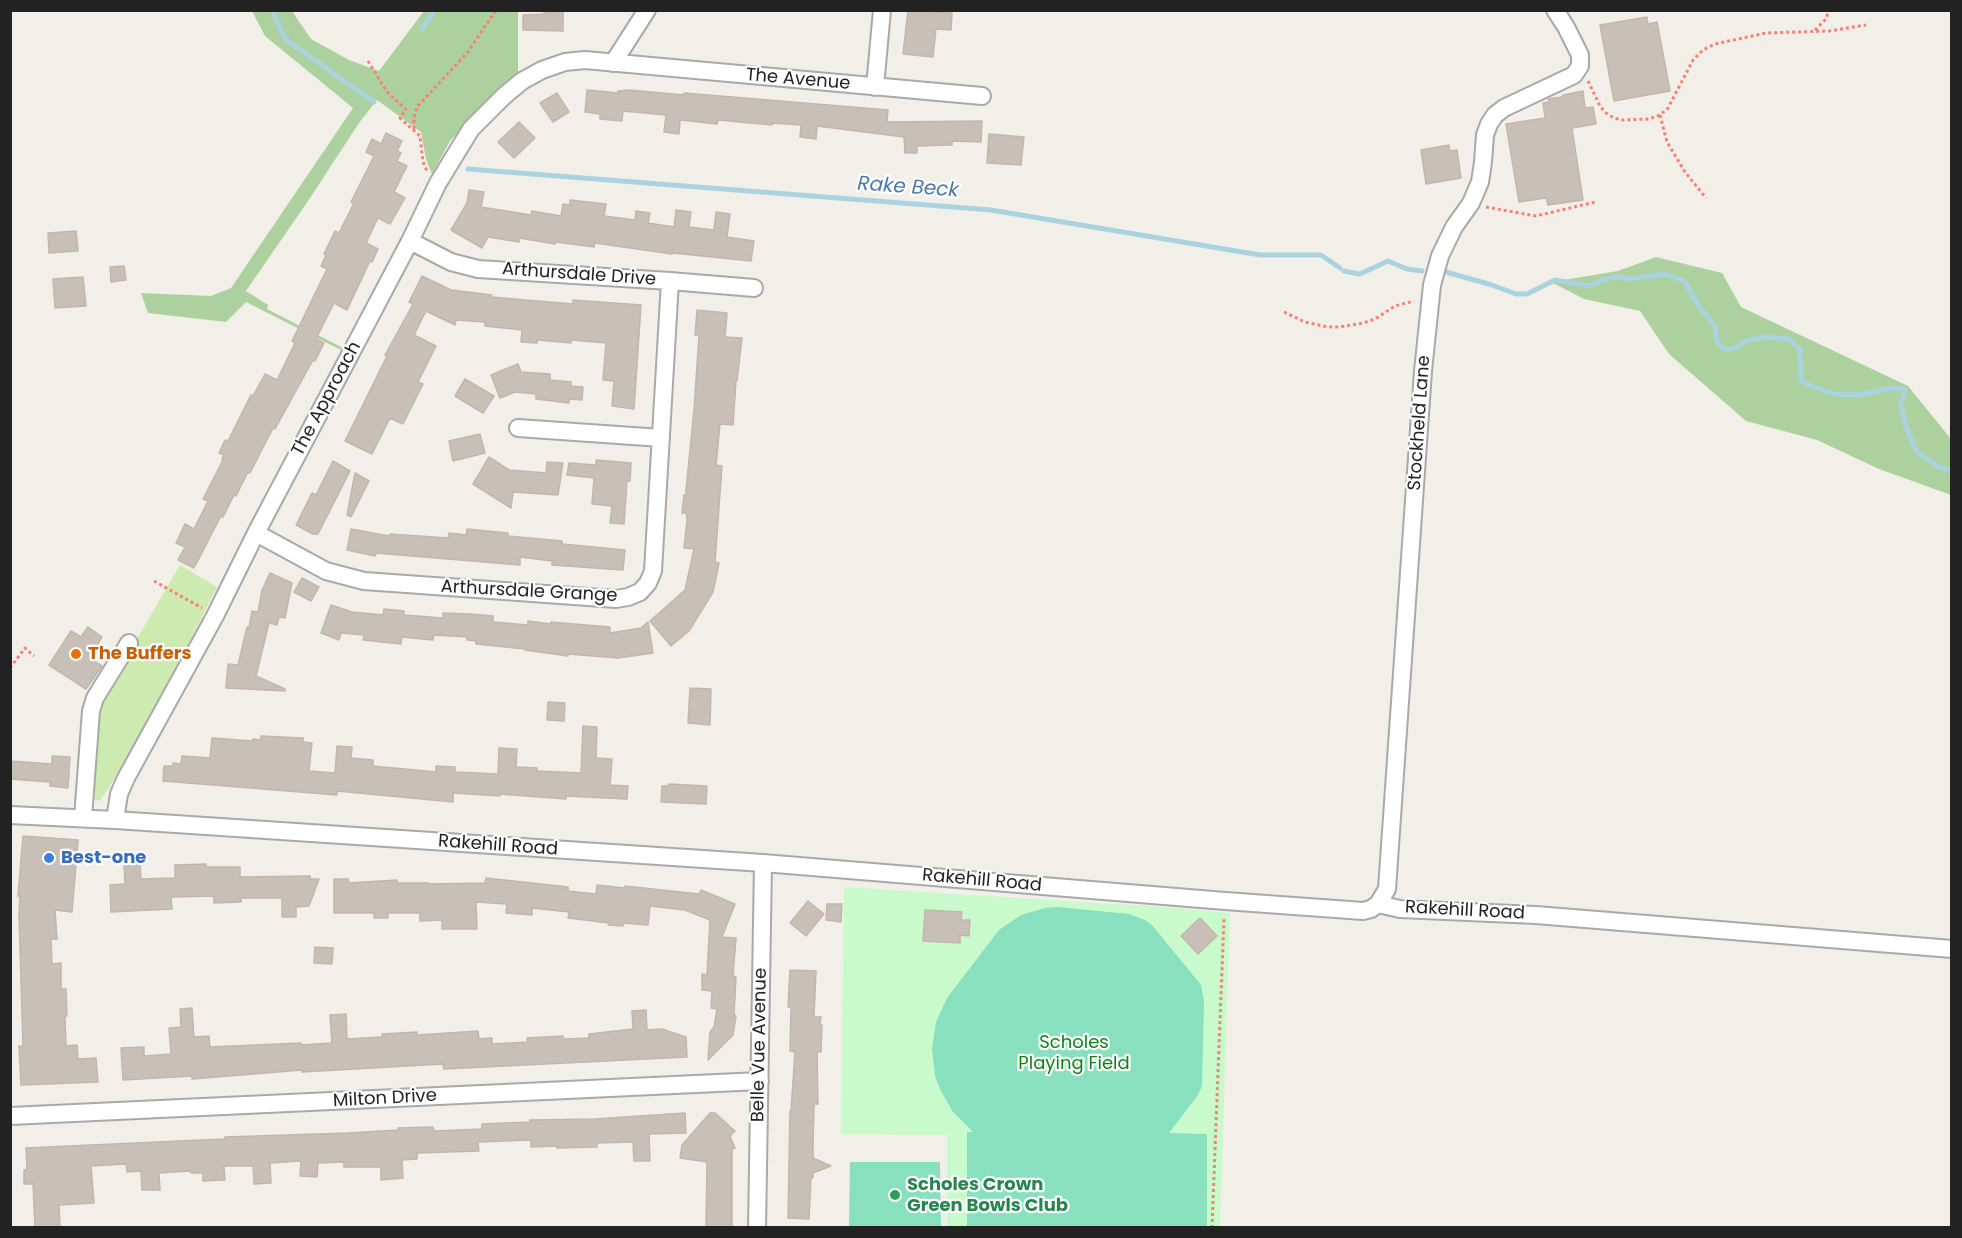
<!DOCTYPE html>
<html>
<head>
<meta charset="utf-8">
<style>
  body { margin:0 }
  #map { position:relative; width:1962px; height:1238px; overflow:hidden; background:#f2efe9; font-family:Poppins,sans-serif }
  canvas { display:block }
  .frame { position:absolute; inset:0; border:12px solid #222; pointer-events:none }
</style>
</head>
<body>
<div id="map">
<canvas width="1962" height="1238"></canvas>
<div class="frame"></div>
</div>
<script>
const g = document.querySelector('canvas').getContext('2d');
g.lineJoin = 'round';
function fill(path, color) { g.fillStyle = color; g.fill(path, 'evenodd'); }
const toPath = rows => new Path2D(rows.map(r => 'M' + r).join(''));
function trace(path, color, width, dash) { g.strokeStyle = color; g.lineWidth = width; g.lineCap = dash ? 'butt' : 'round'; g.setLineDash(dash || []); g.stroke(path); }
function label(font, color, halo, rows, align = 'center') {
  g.font = font + ' Poppins,sans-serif'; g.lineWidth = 4.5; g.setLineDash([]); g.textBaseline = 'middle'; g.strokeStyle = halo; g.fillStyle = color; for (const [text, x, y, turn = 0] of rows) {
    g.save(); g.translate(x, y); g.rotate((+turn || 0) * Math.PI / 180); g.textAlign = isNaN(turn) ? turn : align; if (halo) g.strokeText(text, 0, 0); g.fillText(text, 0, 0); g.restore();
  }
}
const grass = toPath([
  [180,565,217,587,172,676,109,788,100,800,93,801,90,795,99,704]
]);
const forest = toPath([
  [252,11,292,11,311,39,349,60,379,71,424,11,518,11,518,75,463,126,450,141,432,174,426,159,421,132,377,100,359,123,310,198,246,291,268,305,267,309,343,348,341,350,246,302,226,322,148,313,141,293,211,296,231,288,353,108,265,36],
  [1656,257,1722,273,1741,307,1908,386,1951,439,1951,495,1879,469,1817,440,1746,421,1669,354,1640,311,1584,299,1551,282,1618,271]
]);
const park = toPath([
  [844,887,1163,907,1230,913,1220,1227,947,1227,947,1135,841,1134]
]);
const pitch = toPath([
  [1058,907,1129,914,1145,920,1152,925,1201,985,1204,1001,1202,1086,1198,1095,1169,1133,1207,1134,1207,1227,967,1227,967,1132,973,1132,953,1112,940,1089,935,1076,932,1049,936,1022,947,998,999,930,1021,915,1045,908],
  [850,1162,940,1162,941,1227,849,1227]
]);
const stream = toPath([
  [272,10,285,39,374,102],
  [422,29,435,10],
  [468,169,991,210,1260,255,1321,255,1340,268],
  [1344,271,1360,274,1388,261,1407,269,1422,271],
  [1446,272,1492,285,1516,294,1527,294,1555,280,1590,286,1602,280,1616,277,1629,279,1664,274,1684,281,1699,306,1715,326,1716,340,1724,349,1733,349,1745,341,1765,337,1789,339,1800,350,1801,380,1809,385,1834,394,1859,395,1892,388,1905,389,1901,405,1906,426,1916,451,1939,467,1952,471]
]);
const building = toPath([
  [544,10,563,10,563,31,523,30,523,15,544,14,544,10],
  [908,10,952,13,951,30,936,29,933,57,903,54,908,10],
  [1647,17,1648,24,1657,22,1670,91,1614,101,1600,25,1647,17],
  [587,90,618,93,618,91,629,90,684,95,684,93,888,110,887,122,982,121,981,142,952,141,952,145,917,146,917,153,905,153,904,137,817,126,816,139,800,137,801,125,772,123,772,125,718,120,717,124,680,120,679,134,664,132,666,115,623,111,622,121,600,119,600,114,585,112,587,90],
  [1583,91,1585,108,1593,107,1596,124,1572,128,1583,200,1548,205,1546,198,1519,202,1506,124,1545,118,1543,103,1549,102,1548,99,1563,97,1563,95,1583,91],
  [557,93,569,112,553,122,540,103,557,93],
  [519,122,535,138,514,158,498,142,519,122],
  [386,133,402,141,397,151,401,153,397,161,407,166,394,192,405,198,390,224,378,218,366,243,378,249,372,262,370,261,347,310,334,303,316,339,324,343,315,361,313,360,275,429,273,428,250,473,248,472,236,496,234,495,223,517,221,516,194,568,178,560,185,547,176,543,185,524,194,529,208,501,203,499,223,460,222,459,224,455,219,453,225,440,228,441,251,395,253,396,265,374,277,380,295,343,292,341,327,269,321,266,326,255,324,254,335,231,339,233,354,203,351,202,374,156,366,152,372,139,381,144,386,133],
  [989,134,1024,137,1021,165,987,163,989,134],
  [1449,145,1450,151,1457,150,1461,178,1426,184,1421,150,1449,145],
  [469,190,484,192,481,207,531,215,532,211,561,216,563,204,570,205,570,200,606,204,604,216,635,220,636,211,650,213,648,223,674,227,676,210,691,212,689,227,714,230,716,212,730,214,727,237,754,241,751,261,673,253,672,254,595,243,594,247,556,242,555,244,519,238,519,242,488,237,482,248,451,230,467,203,469,190],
  [76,231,78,251,49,253,48,233,76,231],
  [124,266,126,280,111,282,110,267,124,266],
  [422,276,451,290,492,295,491,297,573,304,573,300,641,305,634,409,612,406,614,381,603,380,606,343,571,340,571,343,537,340,537,343,521,342,522,330,485,326,485,322,456,320,455,325,426,311,414,335,436,346,418,382,423,384,403,424,390,418,372,454,345,441,387,356,385,355,413,304,409,302,422,276],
  [83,277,86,306,55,308,53,279,83,277],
  [697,310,727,313,725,337,742,338,737,381,736,381,733,425,720,424,716,465,722,466,715,562,719,563,713,592,689,631,671,646,650,621,685,590,694,549,684,548,687,520,686,513,682,513,684,495,686,496,686,490,694,410,699,335,695,335,697,310],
  [518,364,521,372,550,374,550,380,571,382,571,386,583,387,582,400,569,399,569,403,536,399,536,394,515,392,500,398,491,375,518,364],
  [465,379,494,396,483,413,455,396,465,379],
  [480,434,485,453,453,461,449,441,480,434],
  [489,457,509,470,546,473,547,462,563,463,558,495,513,492,511,508,473,484,489,457],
  [596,460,631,463,630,481,627,481,624,524,610,523,612,506,592,504,594,478,567,475,569,463,596,465,596,460],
  [333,461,350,471,318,534,313,534,296,525,312,493,316,495,333,461],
  [355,473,369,481,351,517,347,515,355,473],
  [351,529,389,536,390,534,448,538,449,533,466,535,467,529,508,533,508,536,562,541,562,544,625,550,623,570,552,565,552,561,520,557,520,565,376,553,375,556,347,550,351,529],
  [270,573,292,583,285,618,279,617,277,625,269,623,256,676,285,689,285,691,226,688,228,664,238,665,247,627,249,628,252,611,258,612,262,590,270,573],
  [302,578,319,587,311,601,294,592,302,578],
  [331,605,352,612,383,615,384,609,404,611,404,615,443,618,443,613,469,614,493,616,493,622,528,625,528,621,551,624,551,622,610,627,610,633,641,628,648,622,653,653,618,658,568,654,568,656,525,650,525,649,476,644,476,641,467,640,467,637,434,635,433,640,402,637,401,644,363,640,364,635,341,633,339,640,321,633,331,605],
  [88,627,102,637,96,647,99,649,92,660,102,666,86,689,49,665,71,631,81,637,88,627],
  [690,688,711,689,710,725,688,723,690,688],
  [548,702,565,703,564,721,547,720,548,702],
  [583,726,597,727,596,758,612,759,610,785,628,786,627,799,566,796,566,799,500,794,500,796,453,793,453,802,337,791,337,795,163,781,164,766,173,766,173,763,181,764,182,756,210,758,212,738,253,741,253,739,261,740,261,736,303,738,303,742,312,743,309,771,335,773,337,746,352,747,351,758,373,760,373,766,436,772,436,766,455,767,455,772,498,774,499,748,517,749,516,767,537,768,537,771,581,773,583,726],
  [52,756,70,757,68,788,50,786,50,782,10,779,10,761,52,764,52,756],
  [669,784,707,786,706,804,661,802,662,786,668,786,669,784],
  [23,836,78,840,72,912,55,910,57,939,51,939,52,964,61,963,61,989,66,989,67,1016,65,1016,66,1046,77,1045,78,1059,96,1058,98,1082,21,1085,19,1046,23,1046,19,914,20,896,18,896,23,836],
  [206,864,206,867,240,867,240,877,310,876,310,879,319,879,309,906,296,907,296,917,282,917,282,898,241,898,241,902,214,903,214,896,171,897,172,909,111,912,110,885,125,884,124,865,140,865,141,879,175,878,175,865,206,864],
  [486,878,568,887,568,891,596,894,597,885,625,888,625,886,699,894,701,890,735,904,722,937,736,938,733,976,736,977,734,1015,736,1016,733,1035,708,1060,710,1032,714,1027,717,1009,711,1008,712,991,702,990,702,974,707,975,710,920,685,910,650,906,648,925,623,923,623,926,608,925,609,923,568,918,569,912,532,908,532,915,506,913,507,904,476,902,477,929,442,929,442,920,420,921,420,913,388,913,388,918,374,918,374,913,334,913,334,879,348,879,349,883,397,880,397,883,429,883,429,884,485,883,486,878],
  [808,901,824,914,806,936,790,923,808,901],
  [827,904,842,904,841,922,826,920,827,904],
  [925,910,962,912,961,920,970,920,969,936,960,935,960,943,923,941,925,910],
  [1200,918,1217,936,1198,954,1181,936,1200,918],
  [315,947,333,948,332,964,314,963,315,947],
  [790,970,816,971,814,1017,821,1017,820,1025,822,1025,821,1052,817,1052,818,1104,814,1104,813,1147,813,1158,831,1166,813,1173,813,1178,811,1177,809,1219,788,1218,790,1111,791,1111,795,1052,790,1051,791,1007,788,1007,790,970],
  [192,1008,194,1037,209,1036,210,1047,301,1043,301,1045,332,1043,330,1015,346,1014,347,1039,382,1037,382,1034,417,1032,417,1035,478,1031,479,1039,492,1038,492,1044,528,1042,527,1038,563,1036,563,1039,589,1038,589,1034,633,1029,632,1011,646,1010,647,1030,662,1029,686,1037,687,1057,444,1069,443,1064,302,1072,302,1070,192,1079,192,1076,123,1080,121,1048,144,1047,144,1056,171,1054,169,1028,181,1027,180,1009,192,1008],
  [685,1113,686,1133,649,1134,650,1161,634,1161,633,1142,597,1143,597,1147,557,1148,557,1146,531,1147,531,1140,478,1142,479,1151,417,1153,417,1159,402,1160,403,1178,381,1180,381,1167,344,1167,344,1162,318,1163,317,1177,300,1176,301,1161,270,1163,271,1183,254,1184,253,1166,224,1166,225,1180,203,1181,203,1173,191,1173,190,1171,159,1173,160,1190,142,1190,141,1171,127,1172,126,1164,91,1166,94,1203,59,1205,60,1227,35,1227,33,1184,24,1184,24,1170,27,1169,26,1148,179,1141,225,1139,225,1137,348,1133,398,1130,398,1128,433,1127,434,1131,482,1129,482,1124,530,1122,530,1120,594,1119,685,1113],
  [710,1113,715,1113,735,1131,730,1136,735,1148,732,1149,732,1227,706,1227,707,1162,680,1158,682,1145,710,1113]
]);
const path = toPath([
  [1815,30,1826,19,1829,10],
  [368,61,387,92,406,109,400,118,420,136,423,162,427,171],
  [1588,81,1600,106,1606,113,1614,118,1623,120,1649,119,1660,115,1668,108,1693,60,1703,50,1715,44,1766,33,1829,31,1866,25],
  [1660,115,1667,142,1685,172,1706,198],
  [414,129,414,117,417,107,467,53,496,10],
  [1486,207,1536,216,1595,202],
  [1284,312,1305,322,1328,327,1340,327,1363,323,1375,319,1395,306,1414,301],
  [154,581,202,608],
  [10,668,25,648,34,656],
  [1212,1228,1224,918]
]);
const minor = toPath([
  [613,63,647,10],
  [875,87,882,10],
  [410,241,451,262,478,269,670,281,754,288],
  [518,428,661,438],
  [256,533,326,571,364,581,616,599,628,597,640,592,648,583,653,571,670,281],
  [10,815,115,820,763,863,1225,901,1363,911,1371,909,1378,904,1387,889,1423,371,1432,285,1440,256,1454,227,1471,203,1480,182,1483,162,1485,135,1489,124,1495,115,1504,108,1574,75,1580,66,1580,55,1566,27,1555,10],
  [83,818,91,711,95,698,129,643],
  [115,820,119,794,126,778,215,616,256,533,410,241,438,183,471,129,504,96,522,81,542,70,565,62,585,60,982,96],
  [1378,904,1400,909,1536,915,1952,949],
  [10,1116,760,1081],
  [757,1228,763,863]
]);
const markers = [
  [76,654,6,"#e8710a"],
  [49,858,6,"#3f7fe0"],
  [895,1195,6,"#2e9e5b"]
];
const streetNames = [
  ["The Avenue",798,80,5],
  ["Arthursdale Drive",579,275,4],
  ["The Approach",327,399,-62],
  ["Stockheld Lane",1420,423,-86],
  ["Arthursdale Grange",529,592,3],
  ["Rakehill Road",498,846,4],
  ["Rakehill Road",982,881,5],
  ["Rakehill Road",1465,911,3],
  ["Belle Vue Avenue",760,1045,-89],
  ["Milton Drive",385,1099,-3]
];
const foodNames = [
  ["The Buffers",88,654]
];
const shopNames = [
  ["Best-one",61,858]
];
const parkNames = [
  ["Scholes",1074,1043],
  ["Playing Field",1074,1064]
];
const leisureNames = [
  ["Scholes Crown",907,1185],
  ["Green Bowls Club",907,1206]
];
const waterNames = [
  ["Rake Beck",908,188,4]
];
fill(grass, '#cdebb0');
fill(forest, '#add19e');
fill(park, '#c8facc');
fill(pitch, '#88e0be');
trace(stream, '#aad3df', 5);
fill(building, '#c7bfb8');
trace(building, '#c4b6ab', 1.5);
trace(minor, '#a9a9a9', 20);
trace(path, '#fa8072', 3, [3, 3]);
trace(minor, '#fff', 16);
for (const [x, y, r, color] of markers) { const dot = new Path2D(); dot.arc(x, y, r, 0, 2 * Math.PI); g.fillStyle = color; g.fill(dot); trace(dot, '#fff', 2); }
label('18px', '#222', '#fff', streetNames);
label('bold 18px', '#c56008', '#fff', foodNames, 'left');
label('bold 18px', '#366cbe', '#fff', shopNames, 'left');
label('18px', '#0c8416', '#fff', parkNames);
label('bold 18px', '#27864d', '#fff', leisureNames, 'left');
label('italic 20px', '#4a7aab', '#fff', waterNames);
</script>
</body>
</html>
